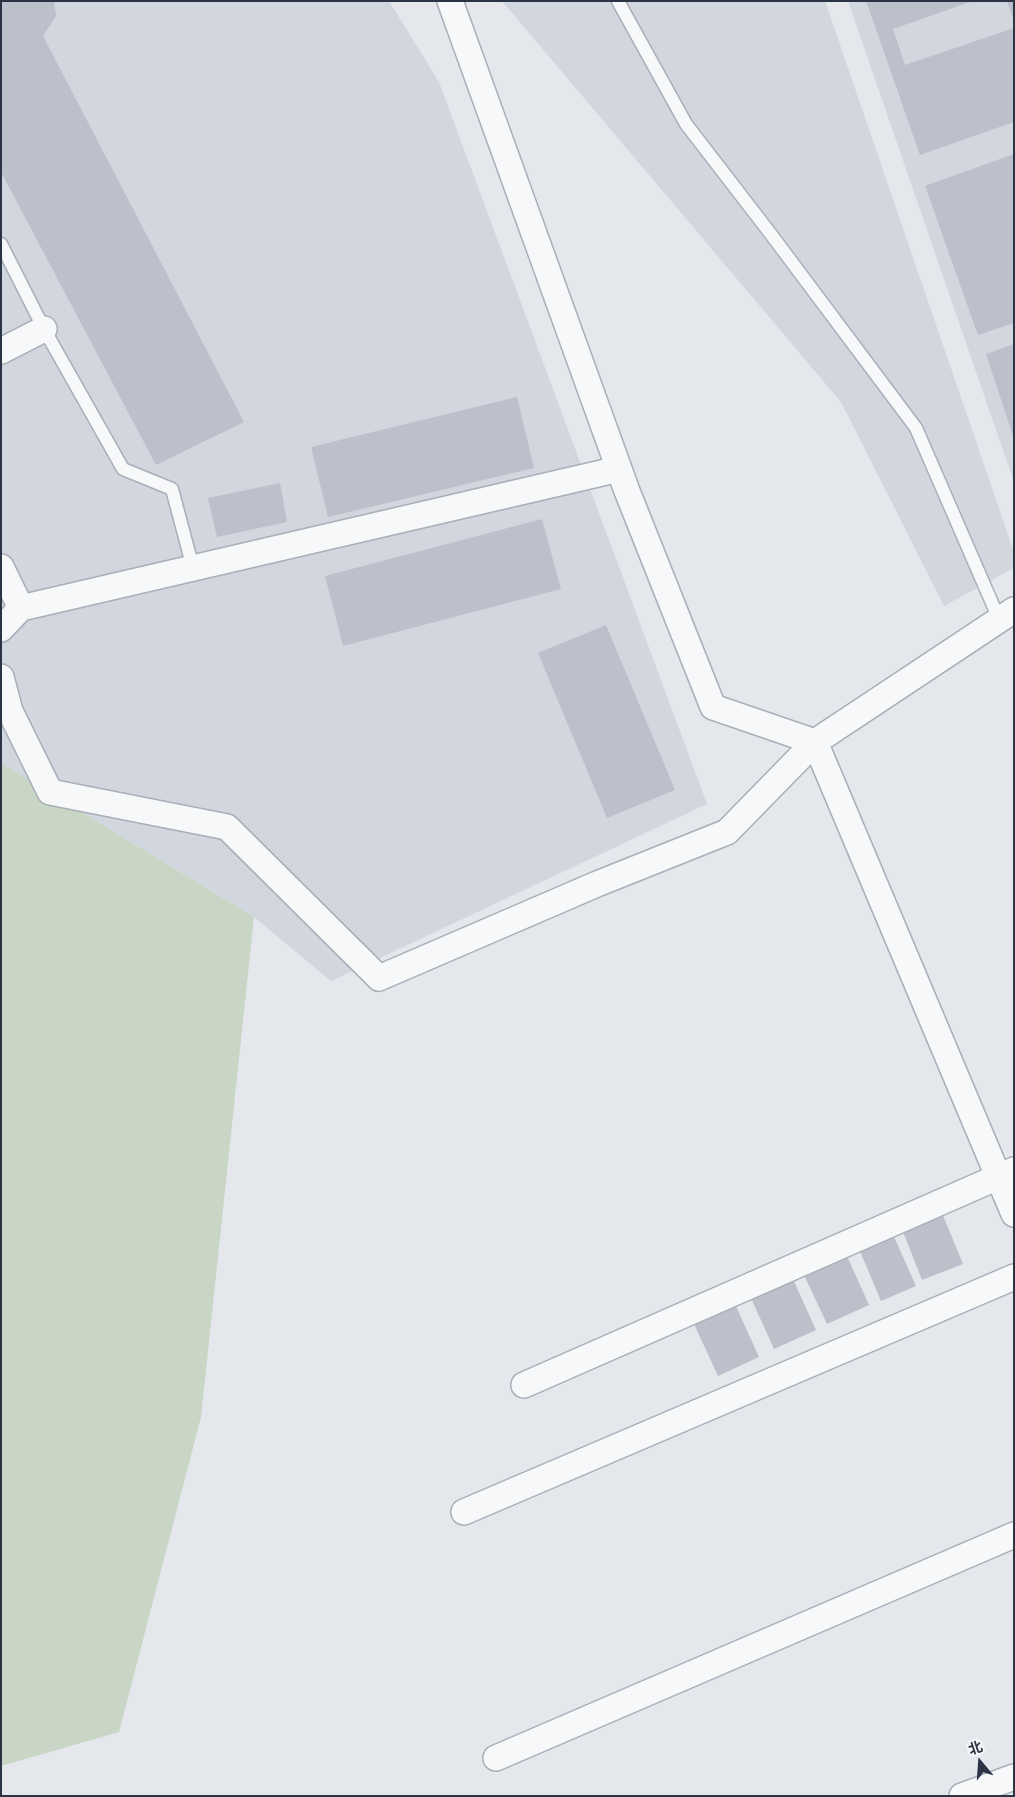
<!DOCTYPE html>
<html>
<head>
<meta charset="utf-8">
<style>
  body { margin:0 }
  #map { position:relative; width:1015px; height:1797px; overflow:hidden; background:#e4e7ec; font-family:Raleway,"Noto Sans SC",sans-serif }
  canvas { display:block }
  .frame { position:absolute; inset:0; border:2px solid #2b3445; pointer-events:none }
  .north { position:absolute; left:955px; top:1737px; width:50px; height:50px; -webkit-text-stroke:4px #f4f6f9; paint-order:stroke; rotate:342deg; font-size:14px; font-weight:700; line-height:20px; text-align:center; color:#2b3445 }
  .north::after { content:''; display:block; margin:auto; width:18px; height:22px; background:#2b3445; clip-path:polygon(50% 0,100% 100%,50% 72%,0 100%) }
</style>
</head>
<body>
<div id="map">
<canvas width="1015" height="1797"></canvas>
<div class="frame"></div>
<div class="north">北</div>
</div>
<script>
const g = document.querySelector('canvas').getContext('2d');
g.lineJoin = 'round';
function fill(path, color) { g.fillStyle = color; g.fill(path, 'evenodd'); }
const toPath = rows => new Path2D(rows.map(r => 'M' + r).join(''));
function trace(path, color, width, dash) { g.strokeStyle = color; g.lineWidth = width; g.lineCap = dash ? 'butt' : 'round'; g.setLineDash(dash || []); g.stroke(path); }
const built = toPath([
  [1,1,389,1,439,82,707,804,331,981,254,917,1,763],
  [502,1,825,1,1014,552,1014,568,944,606,841,402],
  [848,1,1014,1,1014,482]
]);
const green = toPath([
  [1,763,254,917,201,1417,119,1732,1,1766]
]);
const building = toPath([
  [1,1,54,1,56,16,43,36,244,422,156,465,1,172],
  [866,1,973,1,893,29,905,65,1014,28,1014,122,920,155],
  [1007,1,1014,1,1014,19,1013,19],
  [1014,154,1014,323,978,335,925,186],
  [1014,344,1014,436,1013,436,986,354],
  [517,397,534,468,328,517,311,447],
  [280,483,287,522,217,537,208,498],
  [542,519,561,589,343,646,325,576],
  [606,625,675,790,607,818,538,653],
  [942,1213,963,1264,922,1280,902,1229],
  [891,1230,916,1286,881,1301,857,1244],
  [846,1254,869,1305,827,1324,803,1273],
  [792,1277,816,1330,774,1349,750,1296],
  [735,1304,759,1357,718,1376,694,1324]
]);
const lane = toPath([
  [618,1,686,124,770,233,916,428,999,619],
  [1,244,44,329,123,469,172,489,193,568]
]);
const street = toPath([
  [450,1,627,491,713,707,815,742,1014,1214],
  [1,351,44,329],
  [1,567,21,608,1,629],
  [21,608,619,469],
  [1,677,10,711,50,792,227,827,379,978,597,884,727,832,815,742,1014,610],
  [524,1385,1014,1170],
  [464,1512,1014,1277],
  [496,1758,1014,1535],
  [962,1796,1014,1777]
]);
fill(built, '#d2d6de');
fill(green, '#c9d6c5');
fill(building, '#bbc0ca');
trace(lane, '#a9aeb7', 15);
trace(street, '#a9aeb7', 28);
trace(lane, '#f7f8fa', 12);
trace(street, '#f7f8fa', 25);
</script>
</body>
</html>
